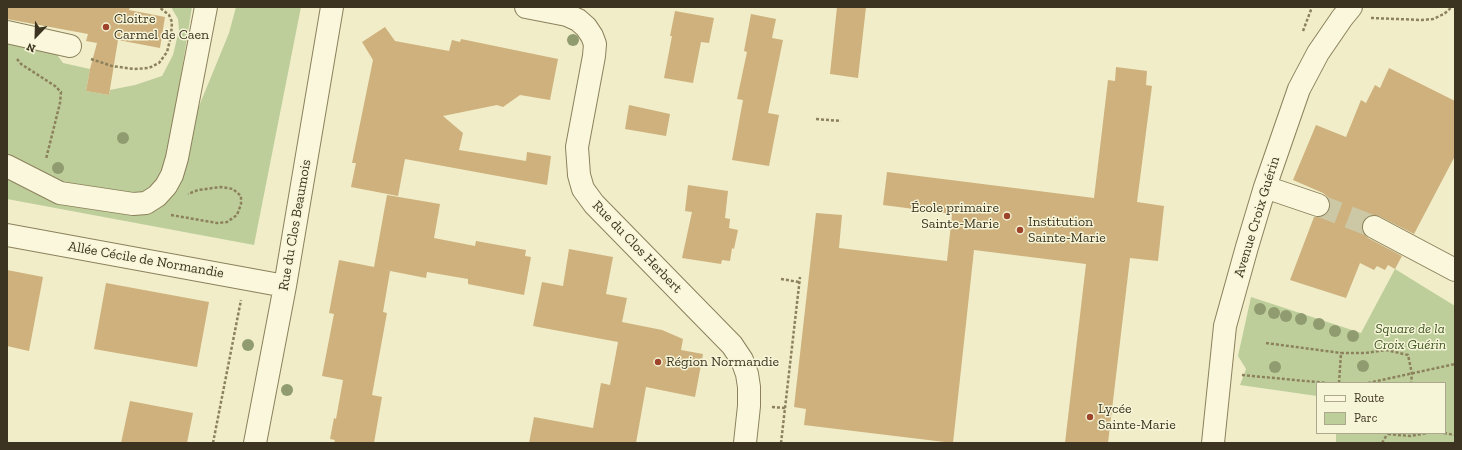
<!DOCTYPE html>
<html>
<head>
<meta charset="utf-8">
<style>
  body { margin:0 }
  #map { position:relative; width:1462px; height:450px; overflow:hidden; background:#f0edc8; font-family:"Zilla Slab",serif }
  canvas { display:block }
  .frame { position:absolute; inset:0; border:8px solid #3c3420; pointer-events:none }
  .legend { position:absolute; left:1316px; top:382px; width:130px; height:52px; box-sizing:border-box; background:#f7f5d8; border:1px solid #aca88e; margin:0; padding:5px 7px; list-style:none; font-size:12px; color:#3c3420 }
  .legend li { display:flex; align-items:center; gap:8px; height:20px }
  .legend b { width:20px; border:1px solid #aca88e }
  .north { position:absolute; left:16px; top:16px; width:40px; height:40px; -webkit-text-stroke:3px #f7f5d8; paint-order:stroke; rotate:203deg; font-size:11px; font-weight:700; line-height:16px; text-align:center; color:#3c3420 }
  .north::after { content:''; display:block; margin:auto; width:14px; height:18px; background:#3c3420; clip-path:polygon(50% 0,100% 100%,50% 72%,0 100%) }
</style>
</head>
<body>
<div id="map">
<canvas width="1462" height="450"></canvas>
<div class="frame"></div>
<ul class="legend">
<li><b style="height:5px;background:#faf7dc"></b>Route</li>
<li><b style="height:11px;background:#bdce9b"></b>Parc</li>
</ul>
<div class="north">N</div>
</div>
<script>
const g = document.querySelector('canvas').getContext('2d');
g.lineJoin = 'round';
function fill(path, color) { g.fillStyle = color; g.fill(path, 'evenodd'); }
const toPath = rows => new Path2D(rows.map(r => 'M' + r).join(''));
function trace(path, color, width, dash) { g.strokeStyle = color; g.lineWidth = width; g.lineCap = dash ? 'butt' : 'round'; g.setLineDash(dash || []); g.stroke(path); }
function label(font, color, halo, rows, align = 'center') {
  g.font = font + ' "Zilla Slab",serif'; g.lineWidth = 3; g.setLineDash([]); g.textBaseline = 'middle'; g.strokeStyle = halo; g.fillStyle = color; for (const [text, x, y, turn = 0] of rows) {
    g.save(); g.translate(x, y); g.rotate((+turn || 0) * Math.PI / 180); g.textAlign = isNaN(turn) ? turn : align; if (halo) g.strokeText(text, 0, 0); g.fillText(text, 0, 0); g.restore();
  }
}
const green = toPath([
  [171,7,192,7,168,156,158,183,139,198,47,180,7,160,7,43,55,52,63,63,90,69,86,91,109,95,110,90,135,85,162,76,173,55,179,30,178,19],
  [236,7,301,7,254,245,7,199,7,174,143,211,197,111,229,33],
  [1395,269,1455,306,1455,443,1336,443,1336,433,1445,433,1445,383,1317,383,1317,396,1240,385,1246,369,1238,356,1251,297,1361,333]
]);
const building = toPath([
  [7,7,130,7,129,10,165,17,160,48,118,40,109,95,86,91,90,69,97,43,86,41,88,34,7,19],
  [837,7,866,7,858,78,830,74],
  [675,11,714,18,709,43,701,42,693,83,664,78,672,36,670,36],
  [751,14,776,19,772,38,783,40,768,113,779,115,769,166,732,160,743,100,737,99,747,52,744,51],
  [385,27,395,41,449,51,452,40,460,42,461,39,558,59,550,100,520,95,503,107,497,105,443,116,463,133,459,150,526,161,527,152,551,156,547,185,405,159,398,196,351,187,356,163,352,163,373,60,362,42],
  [1116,67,1147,71,1146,85,1152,86,1137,202,1164,206,1158,261,1130,258,1108,443,1065,443,1086,264,974,250,953,443,804,425,806,409,794,407,816,213,842,215,839,248,947,261,952,215,945,214,945,213,883,205,887,172,1094,198,1108,80,1115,81],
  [1389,68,1455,101,1455,156,1414,234,1379,216,1373,215,1368,216,1363,222,1362,228,1364,234,1368,238,1402,256,1395,269,1388,265,1385,270,1377,266,1374,270,1360,263,1346,298,1290,280,1314,217,1321,217,1326,214,1330,209,1330,202,1328,197,1323,193,1293,180,1316,125,1346,137,1361,100,1366,103,1375,85,1380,88],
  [629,105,670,114,666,136,625,129],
  [688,185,728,191,725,218,730,219,729,228,738,230,734,249,732,248,730,261,722,260,721,264,682,258,692,212,685,211],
  [387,195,440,204,434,238,475,246,476,241,526,250,525,256,531,257,524,295,468,284,468,279,427,272,426,278,375,268,390,271,383,312,387,313,372,395,382,397,374,443,334,443,335,440,330,439,334,418,336,419,343,380,322,376,334,314,329,313,339,260,374,267],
  [569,249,613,257,606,294,627,298,622,322,662,330,683,339,681,350,703,354,695,397,646,387,636,443,529,443,534,417,593,428,601,383,610,385,618,342,533,326,542,282,563,286],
  [7,270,43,277,29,351,7,346],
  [106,283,209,302,197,367,94,349],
  [130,401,193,413,187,443,121,443]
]);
const minorTunnel = toPath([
  [1318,205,1374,227]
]);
const path = toPath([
  [1371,18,1422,20,1433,19,1444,14,1452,7],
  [1303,31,1312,7],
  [17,59,21,64,55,86,61,92,60,103,46,159],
  [91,59,112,66,134,69,149,68,159,63,167,52,171,36,172,22,169,15,159,7],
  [816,119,841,121],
  [171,215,217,223,227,222,237,215,241,204,241,196,233,189,221,187,198,190,188,194],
  [781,279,799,282],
  [1266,343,1341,353],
  [1242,375,1327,383],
  [1339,383,1341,353,1365,353,1386,350,1408,355,1412,374,1411,383],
  [1368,383,1455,364],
  [772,407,785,408],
  [1444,433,1455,435],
  [1388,434,1410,436,1428,433],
  [213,443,241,300],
  [781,443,800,277],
  [1382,443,1388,433]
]);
const minor = toPath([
  [526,7,567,15,578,20,586,27,592,36,595,44,594,56,577,147,579,175,583,189,594,204,732,345,742,360,747,374,749,387,749,406,745,443],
  [7,32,70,46],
  [7,166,60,193,133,204,146,203,157,196,166,186,172,175,177,158,206,7],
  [1265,187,1318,205],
  [1374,227,1455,270],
  [7,235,285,286],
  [255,443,285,286,332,7],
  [1213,443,1225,326,1247,247,1265,187,1299,89,1318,53,1342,18,1351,7]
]);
const trees = [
  [573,40],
  [123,138],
  [58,168],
  [1260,309],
  [1274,313],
  [1286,316],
  [1301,319],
  [1319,324],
  [1335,331],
  [1353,336],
  [248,345],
  [1363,366],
  [1275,367],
  [287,390]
];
const markers = [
  [106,27,4,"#9d442b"],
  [1007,216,4,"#9d442b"],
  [1020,230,4,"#9d442b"],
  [658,362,4,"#9d442b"],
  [1090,417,4,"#9d442b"]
];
const poiNames = [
  ["Cloitre",114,19],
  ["Carmel de Caen",114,35],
  ["École primaire",999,208,"right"],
  ["Sainte-Marie",999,224,"right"],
  ["Institution",1028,222],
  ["Sainte-Marie",1028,238],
  ["Région Normandie",666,362],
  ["Lycée",1098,409],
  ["Sainte-Marie",1098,425]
];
const streetNames = [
  ["Avenue Croix Guérin",1257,217,-73],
  ["Rue du Clos Beaumois",295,225,-80],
  ["Rue du Clos Herbert",637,247,46],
  ["Allée Cécile de Normandie",146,260,10]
];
const parkNames = [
  ["Square de la",1410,329],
  ["Croix Guérin",1410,345]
];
fill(green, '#bdce9b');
fill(building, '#ceb17d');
trace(minorTunnel, '#ccc8a6', 22, [22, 11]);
trace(minor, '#8c815c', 24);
trace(path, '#8c815c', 2.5, [3, 2]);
trace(minor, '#faf7dc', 22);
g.fillStyle = '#909c6f';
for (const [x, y] of trees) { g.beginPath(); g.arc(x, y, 6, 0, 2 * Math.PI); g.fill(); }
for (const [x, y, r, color] of markers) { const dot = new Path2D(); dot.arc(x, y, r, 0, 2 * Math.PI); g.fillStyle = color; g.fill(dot); trace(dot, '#f7f5d8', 1.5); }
label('14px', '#3c3420', '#f7f5d8', poiNames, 'left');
label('14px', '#3c3420', '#f7f5d8', streetNames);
label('italic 14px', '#415926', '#f7f5d8', parkNames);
</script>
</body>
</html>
